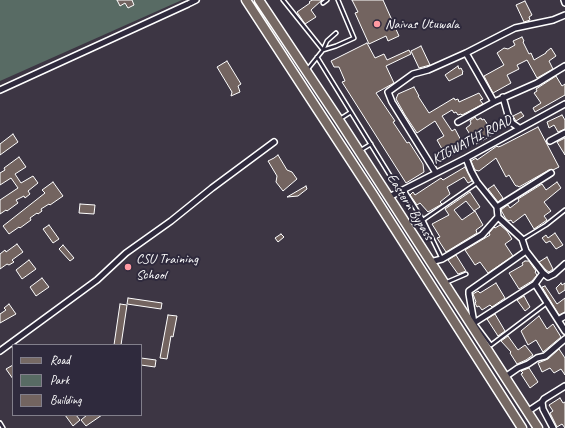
<!DOCTYPE html>
<html>
<head>
<meta charset="utf-8">
<style>
  body { margin:0 }
  #map { position:relative; width:565px; height:428px; overflow:hidden; background:#3d3644; font-family:Caveat,sans-serif }
  canvas { display:block }
  .legend { position:absolute; left:12px; top:344px; width:130px; height:72px; box-sizing:border-box; background:#2f2a3d; border:1px solid #827f8b; margin:0; padding:5px 7px; list-style:none; font-size:12px; color:#fff }
  .legend li { display:flex; align-items:center; gap:8px; height:20px }
  .legend b { width:20px; border:1px solid #827f8b }
</style>
</head>
<body>
<div id="map">
<canvas width="565" height="428"></canvas>
<ul class="legend">
<li><b style="height:5px;background:#766964"></b>Road</li>
<li><b style="height:11px;background:#586b64"></b>Park</li>
<li><b style="height:11px;background:#736460"></b>Building</li>
</ul>
</div>
<script>
const g = document.querySelector('canvas').getContext('2d');
g.lineJoin = 'round';
function fill(path, color) { g.fillStyle = color; g.fill(path, 'evenodd'); }
const toPath = rows => new Path2D(rows.map(r => 'M' + r).join(''));
function trace(path, color, width, dash) { g.strokeStyle = color; g.lineWidth = width; g.lineCap = dash ? 'butt' : 'round'; g.setLineDash(dash || []); g.stroke(path); }
function label(font, color, halo, rows, align = 'center') {
  g.font = font + ' Caveat,sans-serif'; g.lineWidth = 4; g.setLineDash([]); g.textBaseline = 'middle'; g.strokeStyle = halo; g.fillStyle = color; for (const [text, x, y, turn = 0] of rows) {
    g.save(); g.translate(x, y); g.rotate((+turn || 0) * Math.PI / 180); g.textAlign = isNaN(turn) ? turn : align; if (halo) g.strokeText(text, 0, 0); g.fillText(text, 0, 0); g.restore();
  }
}
const green = toPath([
  [0,0,182,0,0,81]
]);
const building = toPath([
  [117,0,132,0,134,5,128,8,125,3,120,6,117,0],
  [312,0,322,0,311,10,316,17,305,24,297,12,310,3,309,2,312,0],
  [352,0,383,0,399,36,388,41,386,36,369,44,355,13,358,12,352,0],
  [525,1,532,15,529,17,530,20,524,22,516,5,525,1],
  [522,37,524,41,523,42,529,54,531,53,534,60,546,53,546,52,551,48,556,56,549,61,553,69,537,78,527,60,517,65,519,69,507,75,511,83,493,93,484,76,504,65,497,53,504,48,508,49,515,45,513,41,522,37],
  [367,43,375,58,384,54,387,60,409,50,411,54,386,66,394,83,376,93,395,121,393,122,407,143,409,142,423,164,424,172,406,183,342,82,345,81,339,67,334,67,331,61,367,43],
  [421,46,430,65,419,68,411,51,421,46],
  [227,61,241,84,238,86,240,92,231,96,232,92,217,67,227,61],
  [458,66,459,69,461,68,463,72,462,73,463,74,449,81,445,75,458,66],
  [556,76,562,86,565,84,565,95,535,112,533,108,541,103,534,93,537,91,536,89,556,76],
  [414,87,419,96,418,96,429,113,454,98,455,100,458,99,459,102,479,93,483,99,480,100,483,104,462,115,461,114,458,115,456,112,454,113,452,110,442,116,452,131,455,129,465,148,447,158,437,140,444,136,435,121,417,133,405,115,396,99,398,94,414,87],
  [521,112,524,116,516,121,513,116,521,112],
  [562,115,565,120,565,129,558,132,554,125,549,128,547,122,562,115],
  [475,117,477,120,481,118,482,120,484,119,494,134,476,144,466,128,470,125,471,123,470,121,475,117],
  [538,127,559,167,553,170,549,170,519,187,518,186,516,186,515,185,509,175,506,177,496,158,479,171,475,170,471,161,476,158,477,160,497,146,498,147,501,146,538,127],
  [13,134,18,142,0,155,0,144,13,134],
  [565,138,565,155,557,142,565,138],
  [278,155,287,170,292,172,297,179,283,191,276,182,277,176,268,161,274,158,278,155],
  [19,157,26,167,15,174,21,183,33,176,38,183,28,191,30,194,25,198,24,196,16,200,18,203,7,211,6,210,0,214,0,200,18,188,11,178,0,185,0,173,5,170,4,168,19,157],
  [465,167,472,181,468,183,464,177,447,187,450,194,440,202,442,204,428,212,420,203,417,205,410,195,413,192,415,195,441,178,443,180,465,167],
  [53,182,63,196,50,205,49,204,41,209,42,211,38,214,37,213,30,218,31,220,20,228,19,227,9,234,3,226,45,193,42,190,53,182],
  [557,182,561,188,544,202,551,211,544,216,547,220,534,229,525,214,513,223,511,220,509,221,506,219,502,212,501,210,506,206,508,205,510,208,519,201,518,199,542,184,546,190,557,182],
  [494,185,503,198,498,202,488,189,494,185],
  [306,186,307,189,298,196,287,197,306,186],
  [470,192,480,207,474,211,466,201,454,210,462,220,475,211,483,225,476,230,477,233,446,252,437,238,440,237,432,224,449,215,445,209,470,192],
  [80,204,95,205,94,214,79,213,80,204],
  [49,225,59,239,53,243,43,229,49,225],
  [500,225,507,231,512,239,505,244,513,256,488,273,480,262,475,265,465,250,490,235,489,233,494,227,495,228,500,225],
  [555,233,563,245,556,249,550,241,546,243,542,238,546,235,548,238,555,233],
  [281,234,284,237,278,242,275,238,281,234],
  [17,244,23,252,12,260,14,262,9,265,7,264,0,269,0,254,5,250,6,252,17,244],
  [63,245,74,258,70,261,59,249,63,245],
  [456,255,466,271,458,274,448,260,456,255],
  [547,257,553,269,549,272,546,270,539,262,547,257],
  [29,260,36,269,22,279,16,270,29,260],
  [525,261,529,261,536,271,535,272,537,275,532,281,519,289,509,273,523,265,522,263,525,261],
  [42,278,49,287,36,296,30,287,42,278],
  [496,283,505,298,492,307,490,305,482,310,479,306,477,307,475,303,476,302,473,294,478,291,480,293,496,283],
  [561,283,562,285,565,283,565,290,559,294,556,288,561,283],
  [545,286,557,304,565,298,565,312,559,315,542,287,545,286],
  [524,296,530,307,525,311,517,300,524,296],
  [128,298,162,303,161,309,127,304,128,298],
  [9,304,16,314,0,323,0,314,6,310,4,308,9,304],
  [120,304,127,305,121,345,114,345,120,304],
  [495,314,505,331,498,336,487,319,495,314],
  [168,315,177,316,173,337,171,336,167,359,160,358,168,315],
  [539,316,547,329,553,324,561,337,543,352,536,340,528,345,521,331,539,316],
  [508,336,518,350,525,345,533,355,526,360,517,364,510,353,511,352,501,341,508,336],
  [559,349,565,358,565,375,561,369,554,373,550,368,542,372,538,363,548,359,559,349],
  [141,358,156,360,155,367,141,365,141,358],
  [13,365,13,379,6,369,13,365],
  [529,368,538,382,530,388,521,374,523,373,521,371,529,368],
  [560,398,563,403,565,402,565,428,562,424,557,427,550,413,553,411,549,405,560,398],
  [65,415,76,415,80,420,73,426,65,415],
  [87,415,102,415,86,426,81,420,87,415]
]);
const lane = toPath([
  [283,0,323,50,307,70],
  [323,3,327,0],
  [323,50,336,46,354,38,338,0],
  [323,50,327,41,336,33],
  [317,57,394,182],
  [340,119,351,112],
  [361,150,371,144],
  [404,190,423,220],
  [523,239,546,225,565,210],
  [442,259,423,220,477,183],
  [445,283,466,274],
  [476,325,491,345,548,302],
  [0,423,3,428]
]);
const street = toPath([
  [564,0,565,3],
  [190,3,196,0],
  [0,90,188,4],
  [503,97,508,115,512,123,519,128],
  [494,102,537,83,565,66],
  [458,122,494,102,466,53],
  [550,141,565,133],
  [466,158,471,171,477,182,497,207,498,217,522,239,526,251,543,273],
  [436,173,392,102,388,92,413,74,428,70,466,53,503,34,515,28,553,20,565,15],
  [389,197,466,158,565,104],
  [497,207,551,173],
  [430,262,442,259,482,235,498,217],
  [535,284,565,331],
  [558,320,565,316],
  [469,321,474,323,535,284,543,273,548,277,554,274,565,264],
  [474,323,469,294,469,291,526,251],
  [0,351,97,280,126,253,171,221,212,188,274,142],
  [505,377,518,368,528,364,537,358,545,356,565,339],
  [527,412,542,402],
  [553,428,543,409,542,402,544,399,565,386]
]);
const primary = toPath([
  [246,0,372,193,522,428],
  [259,0,339,120,538,428]
]);
const markers = [
  [377,24,4,"#ff9aa2"],
  [128,267,4,"#ff9aa2"]
];
const poiNames = [
  ["Naivas Utuwala",385,24],
  ["CSU Training",136,259],
  ["School",136,275]
];
const streetNames = [
  ["KIGWATHI ROAD",472,140,-28],
  ["Eastern Bypass",410,207,58]
];
fill(green, '#586b64');
fill(building, '#736460');
trace(building, '#fff', 1);
trace(lane, '#fff', 5.5);
trace(street, '#fff', 8);
trace(primary, '#fff', 11);
trace(lane, '#2f2a3d', 2.5);
trace(street, '#2f2a3d', 5);
trace(primary, '#766964', 8);
for (const [x, y, r, color] of markers) { const dot = new Path2D(); dot.arc(x, y, r, 0, 2 * Math.PI); g.fillStyle = color; g.fill(dot); trace(dot, '#2f2a3d', 1.5); }
label('14px', '#fff', '#2f2a3d', poiNames, 'left');
label('14px', '#fff', '#2f2a3d', streetNames);
</script>
</body>
</html>
